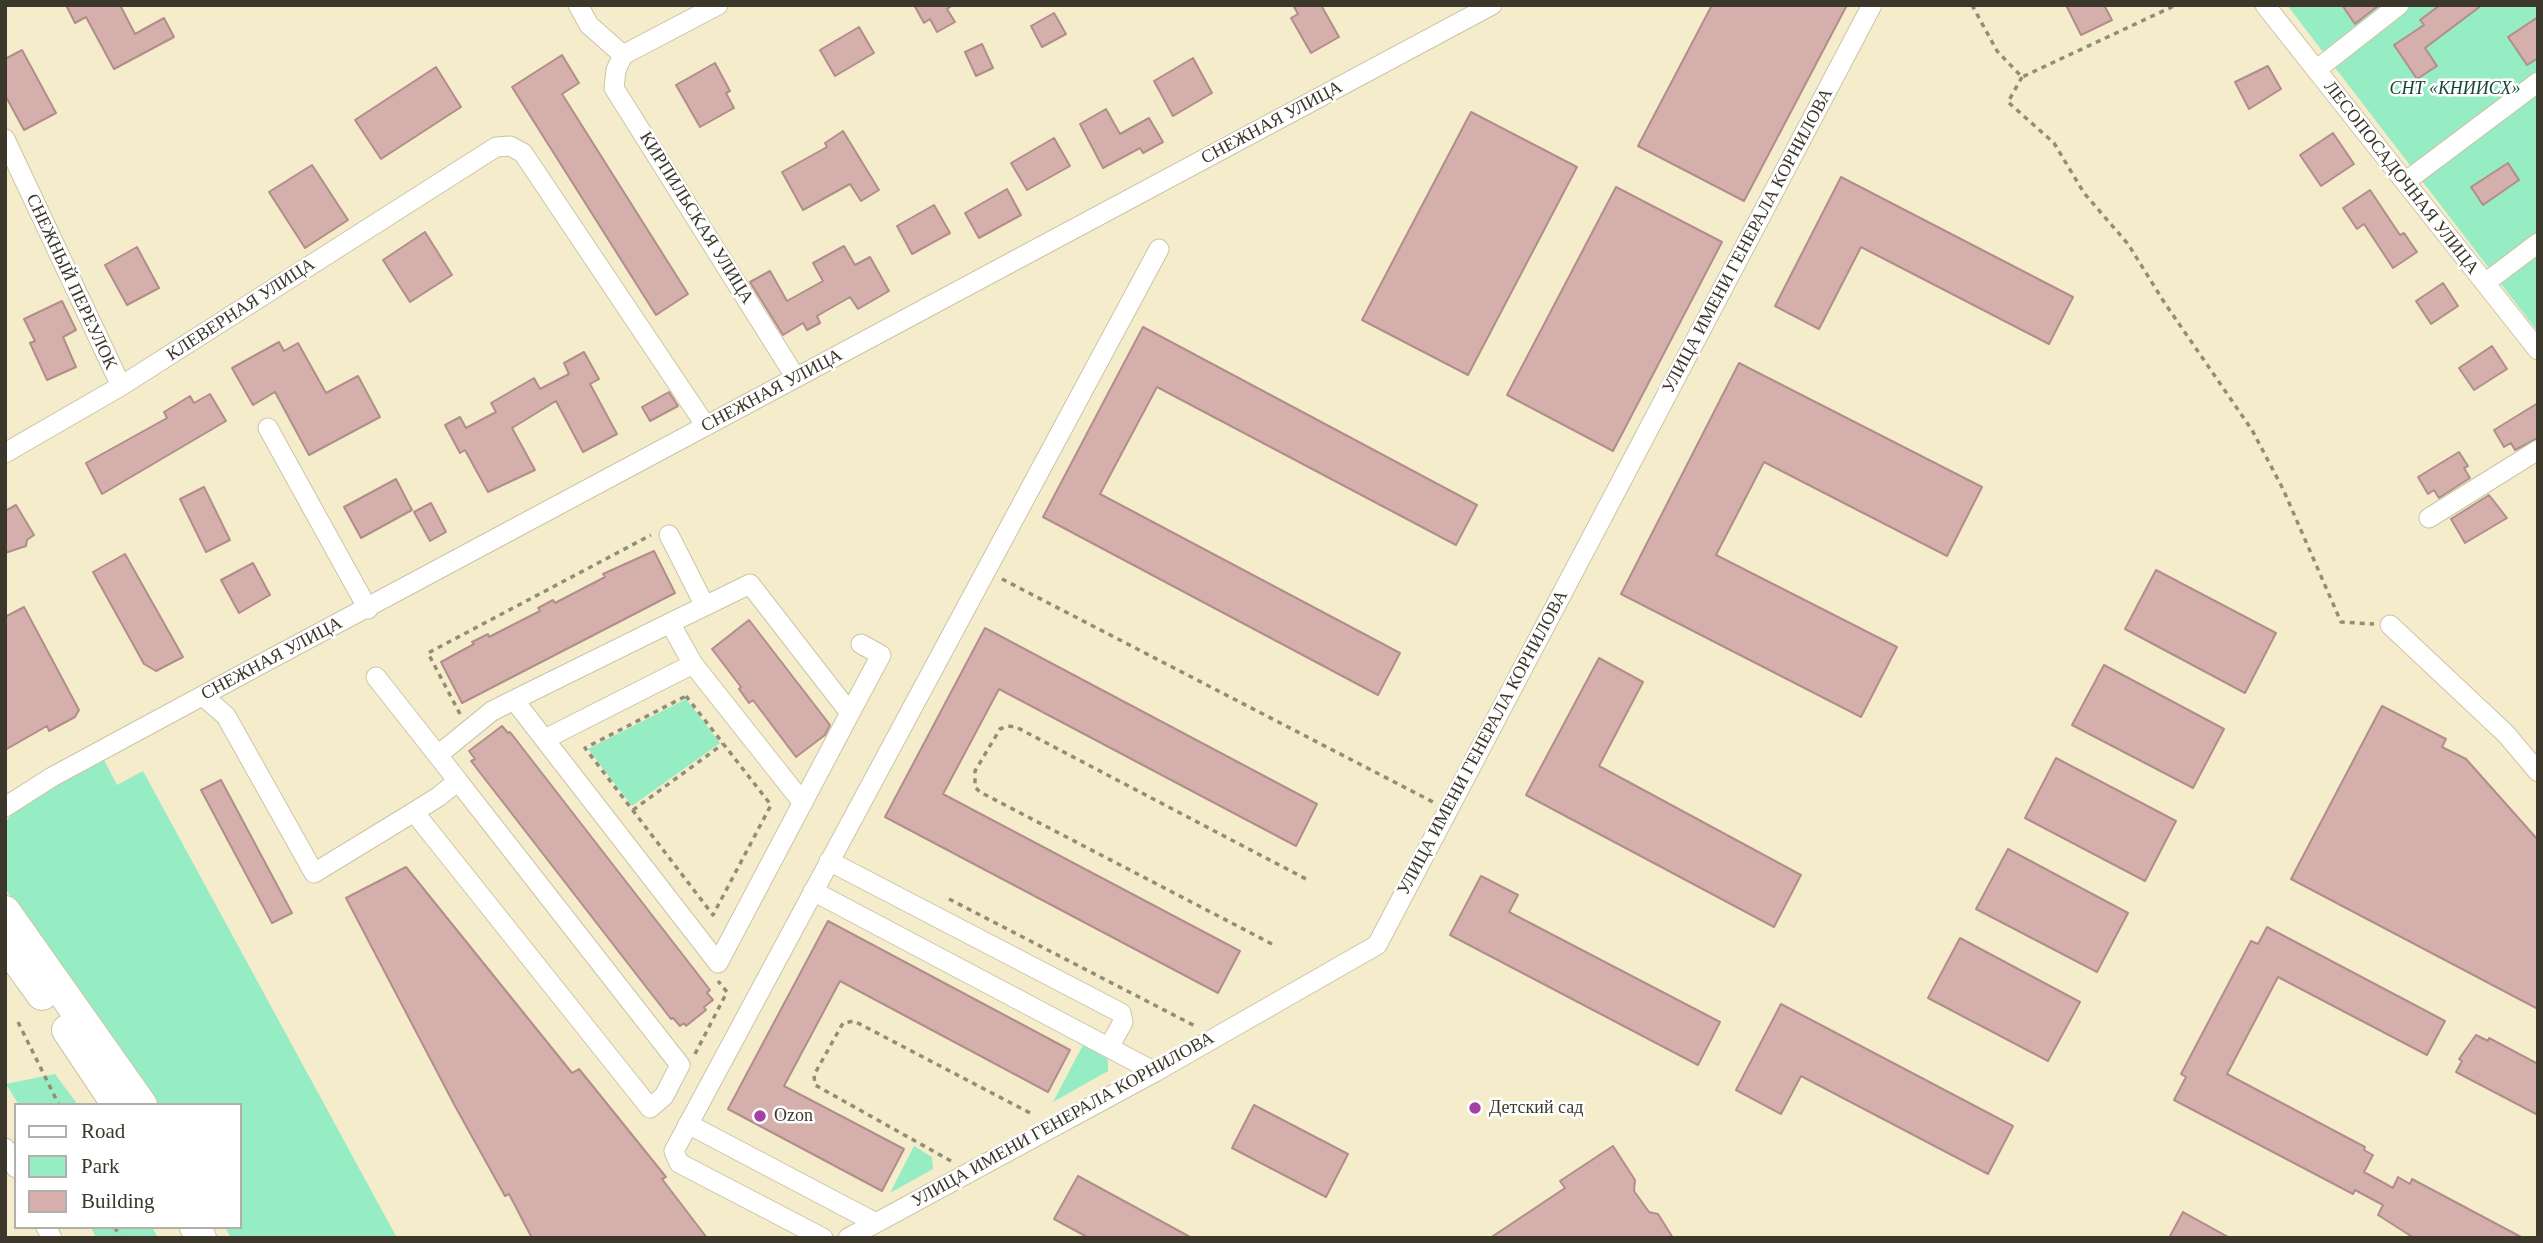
<!DOCTYPE html>
<html>
<head>
<meta charset="utf-8">
<style>
  body { margin:0 }
  #map { position:relative; width:2543px; height:1243px; overflow:hidden; background:#f5eccc; font-family:"Times New Roman",serif }
  canvas { display:block }
  .frame { position:absolute; inset:0; border:7px solid #3b372b; pointer-events:none }
  .legend { position:absolute; left:14px; top:1103px; width:228px; height:126px; box-sizing:border-box; background:#fff; border:2px solid #b1afaa; margin:0; padding:9px 12px; list-style:none; font-size:21px; color:#3b372b }
  .legend li { display:flex; align-items:center; gap:14px; height:35px }
  .legend b { width:35px; border:2px solid #b1afaa }
</style>
</head>
<body>
<div id="map">
<canvas width="2543" height="1243"></canvas>
<div class="frame"></div>
<ul class="legend">
<li><b style="height:9px;background:#fff"></b>Road</li>
<li><b style="height:19px;background:#96edc3"></b>Park</li>
<li><b style="height:19px;background:#d4afab"></b>Building</li>
</ul>
</div>
<script>
const g = document.querySelector('canvas').getContext('2d');
g.lineJoin = 'round';
function fill(path, color) { g.fillStyle = color; g.fill(path, 'evenodd'); }
const toPath = rows => new Path2D(rows.map(r => 'M' + r).join(''));
function trace(path, color, width, dash) { g.strokeStyle = color; g.lineWidth = width; g.lineCap = dash ? 'butt' : 'round'; g.setLineDash(dash || []); g.stroke(path); }
function label(font, color, halo, rows, align = 'center') {
  g.font = font + ' "Times New Roman",serif'; g.lineWidth = 5; g.setLineDash([]); g.textBaseline = 'middle'; g.strokeStyle = halo; g.fillStyle = color; for (const [text, x, y, turn = 0] of rows) {
    g.save(); g.translate(x, y); g.rotate((+turn || 0) * Math.PI / 180); g.textAlign = isNaN(turn) ? turn : align; if (halo) g.strokeText(text, 0, 0); g.fillText(text, 0, 0); g.restore();
  }
}
const green = toPath([
  [2287,5,2538,5,2538,332],
  [686,699,720,743,632,806,588,749],
  [104,760,117,785,143,771,397,1238,231,1238,225,1227,240,1227,240,1105,152,1105,5,888,5,823,13,813,26,801],
  [1084,1043,1103,1054,1108,1060,1108,1071,1053,1102],
  [55,1074,78,1105,19,1105,6,1084],
  [914,1146,932,1157,933,1169,890,1193],
  [91,1227,152,1227,158,1238,96,1238]
]);
const building = toPath([
  [66,5,120,5,135,34,164,18,174,37,114,69,86,17,75,23,66,5],
  [914,5,953,5,947,9,955,22,937,32,930,19,924,23,914,5],
  [1293,5,1321,5,1339,37,1311,53,1291,18,1298,14,1293,5],
  [1712,5,1847,5,1744,201,1638,146,1712,5],
  [2066,5,2104,5,2112,20,2081,35,2066,5],
  [2342,5,2379,5,2355,24,2342,5],
  [2440,5,2482,5,2425,48,2437,66,2417,79,2394,45,2424,25,2420,20,2440,5],
  [1054,13,1066,34,1042,47,1031,26,1054,13],
  [2538,17,2538,58,2527,65,2508,37,2538,17],
  [859,27,874,53,835,76,820,50,859,27],
  [982,44,993,68,976,76,965,52,982,44],
  [22,50,56,113,24,130,5,95,5,59,22,50],
  [562,55,579,83,562,94,688,294,656,315,512,87,562,55],
  [1193,58,1212,93,1173,116,1154,81,1193,58],
  [715,63,730,91,726,93,734,108,700,127,676,85,715,63],
  [2268,66,2281,89,2249,109,2235,82,2268,66],
  [436,67,461,107,381,159,355,120,436,67],
  [1106,109,1120,134,1149,118,1163,142,1143,153,1140,148,1103,168,1080,124,1106,109],
  [1471,112,1577,167,1468,375,1362,320,1471,112],
  [843,131,879,190,861,201,850,184,803,210,782,172,827,147,825,143,843,131],
  [2333,133,2354,164,2321,186,2300,155,2333,133],
  [1054,138,1070,166,1027,190,1011,163,1054,138],
  [2508,163,2519,180,2483,205,2471,187,2508,163],
  [312,165,348,220,305,248,269,192,312,165],
  [1841,177,2073,297,2049,344,1861,247,1819,329,1775,306,1841,177],
  [1616,187,1722,242,1613,451,1507,395,1616,187],
  [1007,189,1021,215,979,238,965,213,1007,189],
  [2370,190,2400,235,2404,233,2417,252,2393,268,2364,224,2357,229,2343,208,2370,190],
  [934,205,950,233,912,254,897,226,934,205],
  [425,232,452,275,410,302,383,260,425,232],
  [844,246,855,265,870,257,889,291,858,309,850,297,817,316,820,323,807,330,803,323,783,335,750,282,770,271,787,301,823,281,813,263,844,246],
  [137,247,159,288,127,305,105,265,137,247],
  [2443,283,2458,306,2431,324,2416,301,2443,283],
  [62,301,76,330,63,337,76,367,47,380,30,343,35,341,24,319,62,301],
  [1143,327,1477,505,1456,545,1157,387,1100,494,1400,653,1378,695,1043,517,1143,327],
  [279,342,284,351,298,343,326,393,358,376,380,417,309,455,275,392,253,405,232,368,279,342],
  [2492,346,2507,369,2474,390,2459,368,2492,346],
  [584,352,599,379,590,384,617,434,583,452,556,401,512,428,535,470,488,492,465,450,460,453,445,425,460,417,466,428,496,412,491,403,534,378,540,389,569,374,564,363,584,352],
  [1739,363,1982,487,1947,556,1764,462,1716,555,1897,647,1861,717,1621,594,1739,363],
  [669,392,678,406,650,421,642,407,669,392],
  [210,394,226,421,102,494,86,463,167,418,164,412,190,396,194,403,210,394],
  [2538,403,2538,438,2515,450,2511,443,2504,447,2494,430,2538,403],
  [2459,452,2468,466,2464,468,2470,478,2439,498,2434,490,2428,494,2418,477,2459,452],
  [396,479,412,510,361,538,344,507,396,479],
  [204,487,230,540,206,552,180,499,204,487],
  [2489,495,2507,518,2465,543,2451,519,2489,495],
  [431,503,446,532,430,541,414,512,431,503],
  [16,505,34,535,27,540,26,546,5,553,5,511,16,505],
  [654,551,675,593,462,703,441,662,474,644,472,642,488,634,489,637,540,611,538,608,553,600,555,603,605,577,603,574,654,551],
  [125,554,183,657,156,671,144,664,93,572,125,554],
  [253,563,270,595,239,613,221,580,253,563],
  [2156,570,2276,633,2245,693,2125,629,2156,570],
  [24,607,79,710,75,717,49,731,47,726,5,750,5,617,24,607],
  [749,620,830,725,825,735,796,757,753,700,749,703,739,689,741,687,712,649,749,620],
  [985,628,1317,804,1296,846,999,689,943,794,1240,951,1218,993,885,817,985,628],
  [1599,658,1643,682,1599,766,1801,875,1774,927,1526,795,1599,658],
  [2104,665,2224,729,2193,788,2072,725,2104,665],
  [2382,706,2446,739,2442,747,2466,759,2538,840,2538,1009,2291,879,2382,706],
  [502,726,508,733,510,732,710,990,707,993,713,1000,704,1007,706,1010,686,1026,684,1023,680,1026,673,1018,671,1019,471,761,475,759,469,751,502,726],
  [2056,758,2176,821,2145,881,2025,818,2056,758],
  [221,780,292,913,272,923,201,790,221,780],
  [2008,849,2128,913,2097,972,1976,909,2008,849],
  [406,867,572,1073,579,1069,666,1177,662,1179,707,1238,532,1238,509,1194,505,1196,455,1106,346,898,406,867],
  [1481,876,1518,895,1509,912,1720,1022,1698,1065,1450,935,1481,876],
  [828,921,1070,1050,1048,1092,840,981,784,1086,904,1149,882,1191,728,1109,828,921],
  [2267,927,2445,1021,2427,1055,2278,977,2227,1074,2365,1147,2364,1150,2373,1155,2364,1172,2393,1188,2398,1177,2410,1184,2412,1179,2523,1238,2414,1238,2378,1215,2383,1205,2355,1190,2353,1194,2174,1100,2186,1077,2181,1074,2251,941,2258,944,2267,927],
  [1960,938,2080,1002,2048,1061,1928,998,1960,938],
  [1781,1004,2013,1126,1988,1174,1801,1076,1781,1114,1736,1090,1781,1004],
  [2476,1035,2488,1041,2489,1038,2538,1064,2538,1115,2456,1072,2462,1061,2459,1059,2476,1035],
  [1254,1105,1348,1154,1326,1197,1232,1148,1254,1105],
  [1613,1146,1635,1180,1634,1191,1649,1212,1658,1214,1673,1238,1490,1238,1565,1188,1560,1181,1613,1146],
  [1078,1176,1192,1238,1089,1238,1054,1219,1078,1176],
  [2183,1212,2230,1238,2169,1238,2183,1212]
]);
const path = toPath([
  [1972,5,1997,51,2022,77,2176,5],
  [2022,77,2008,102,2054,143,2084,193,2128,244,2164,302,2252,430,2283,489,2341,622,2374,624],
  [1002,579,1433,802],
  [686,696,771,805,713,915,585,748,686,696],
  [460,714,428,653,651,535],
  [633,810,723,744],
  [949,899,1197,1027],
  [1272,944,980,792,975,787,975,771,1000,729,1008,726,1016,727,1306,879],
  [18,1022,59,1105],
  [695,1054,727,992,718,981],
  [951,1161,815,1085,814,1075,843,1023,854,1021,1034,1115],
  [115,1227,120,1238]
]);
const minor = toPath([
  [578,5,589,25,623,55],
  [2265,5,2538,350],
  [623,55,616,70,614,88,796,378],
  [623,55,718,5],
  [2316,70,2399,5],
  [5,139,121,386],
  [2405,182,2538,82],
  [2485,283,2538,243],
  [268,428,368,609],
  [5,453,121,386,496,147,510,146,523,153,706,426],
  [2429,518,2538,450],
  [669,535,705,606],
  [2390,625,2506,734,2538,772],
  [693,664,803,803],
  [376,677,458,781],
  [203,696,226,716,314,873,414,812,438,797,458,781,680,1065,664,1096,650,1108,414,812],
  [850,713,881,655,861,644],
  [545,739,693,664,670,623],
  [438,755,492,711,514,700,670,623,750,584,850,713,718,963,514,700],
  [5,807,52,777,265,662,1492,5],
  [829,861,1121,1013,1123,1022,1109,1047],
  [813,891,1155,1072],
  [688,1124,876,1223],
  [5,1148,16,1168],
  [46,1227,52,1238],
  [823,1238,679,1163,674,1151,1159,249],
  [848,1238,1155,1072,1377,945,1872,5]
]);
const highway = toPath([
  [5,911,142,1105],
  [5,944,42,995],
  [67,1030,117,1105],
  [195,1227,201,1238]
]);
const markers = [
  [1475,1108,7,"#a540a5"],
  [760,1116,7,"#a540a5"]
];
const parkNames = [
  ["СНТ «КНИИСХ»",2455,89]
];
const streetNames = [
  ["СНЕЖНАЯ УЛИЦА",1272,123,-28],
  ["ЛЕСОПОСАДОЧНАЯ УЛИЦА",2401,178,52],
  ["КИРПИЛЬСКАЯ УЛИЦА",696,218,58],
  ["УЛИЦА ИМЕНИ ГЕНЕРАЛА КОРНИЛОВА",1748,241,-62],
  ["СНЕЖНЫЙ ПЕРЕУЛОК",71,282,65],
  ["КЛЕВЕРНАЯ УЛИЦА",241,310,-33],
  ["СНЕЖНАЯ УЛИЦА",772,391,-28],
  ["СНЕЖНАЯ УЛИЦА",272,659,-28],
  ["УЛИЦА ИМЕНИ ГЕНЕРАЛА КОРНИЛОВА",1483,743,-62],
  ["УЛИЦА ИМЕНИ ГЕНЕРАЛА КОРНИЛОВА",1063,1120,-29]
];
const poiNames = [
  ["Детский сад",1489,1108],
  ["Ozon",774,1116]
];
fill(green, '#96edc3');
fill(building, '#d4afab');
trace(building, '#b18e8a', 2);
trace(minor, '#ccc4a4', 21);
trace(highway, '#ccc4a4', 32);
trace(path, '#938d77', 3.5, [5, 5]);
trace(minor, '#fff', 19);
trace(highway, '#fff', 30);
for (const [x, y, r, color] of markers) { const dot = new Path2D(); dot.arc(x, y, r, 0, 2 * Math.PI); g.fillStyle = color; g.fill(dot); trace(dot, '#fff', 2.5); }
label('italic 18px', '#144531', '#fff', parkNames);
label('18px', '#3b372b', '#fff', streetNames);
label('18px', '#3b372b', '#fff', poiNames, 'left');
</script>
</body>
</html>
